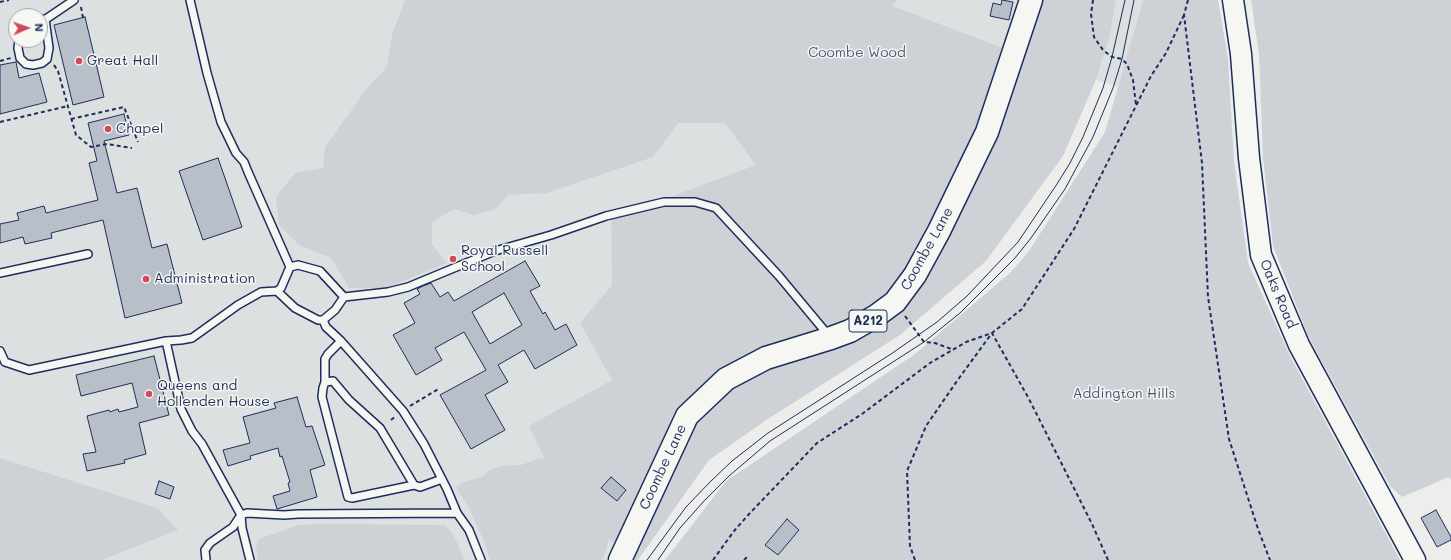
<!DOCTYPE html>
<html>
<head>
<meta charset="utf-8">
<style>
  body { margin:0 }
  #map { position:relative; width:1451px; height:560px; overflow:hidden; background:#edeeec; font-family:Mali,sans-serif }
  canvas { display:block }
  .north { position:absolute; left:8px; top:8px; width:40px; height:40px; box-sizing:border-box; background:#f6f6f2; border:1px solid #9ea6b7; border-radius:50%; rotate:88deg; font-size:11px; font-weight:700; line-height:16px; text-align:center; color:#1b2f5e }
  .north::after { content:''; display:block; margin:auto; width:14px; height:18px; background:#d1495b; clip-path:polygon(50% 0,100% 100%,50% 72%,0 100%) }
</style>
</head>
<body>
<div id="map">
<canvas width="1451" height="560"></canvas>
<div class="north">N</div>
</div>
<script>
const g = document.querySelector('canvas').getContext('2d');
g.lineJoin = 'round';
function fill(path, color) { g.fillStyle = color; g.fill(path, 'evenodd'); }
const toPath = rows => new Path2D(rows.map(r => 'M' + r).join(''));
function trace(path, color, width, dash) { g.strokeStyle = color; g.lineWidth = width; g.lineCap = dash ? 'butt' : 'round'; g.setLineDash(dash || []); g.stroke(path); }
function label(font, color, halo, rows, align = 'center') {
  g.font = font + ' Mali,sans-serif'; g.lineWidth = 3; g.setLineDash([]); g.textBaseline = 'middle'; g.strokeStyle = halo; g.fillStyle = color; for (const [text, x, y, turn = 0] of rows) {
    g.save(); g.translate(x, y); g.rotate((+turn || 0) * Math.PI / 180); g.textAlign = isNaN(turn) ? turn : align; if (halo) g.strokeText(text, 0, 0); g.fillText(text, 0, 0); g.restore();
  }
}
const built = toPath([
  [0,0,716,0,829,326,611,560,0,560],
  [16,16,40,16,40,40,16,40],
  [897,0,1020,0,1006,49,893,6],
  [1116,0,1143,0,1118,87,1096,80,1110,36]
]);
const green = toPath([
  [405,0,897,0,893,6,1006,49,982,124,915,259,889,296,857,320,744,357,709,380,673,415,655,462,617,544,609,539,605,554,602,560,490,560,483,539,470,510,456,487,464,482,483,476,489,470,502,466,521,465,540,458,545,459,529,426,612,380,580,323,612,285,611,219,756,165,725,123,678,123,653,157,547,193,508,195,496,209,474,215,454,209,432,222,432,245,447,263,386,288,349,288,331,258,299,245,279,225,276,197,295,173,323,168,325,147,368,87,387,67,392,35],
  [1041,0,1116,0,1110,36,1096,80,1063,156,986,261,900,335,768,419,709,460,638,560,632,560,641,546,648,526,697,417,735,385,769,367,874,326,895,316,915,295,939,257,980,170],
  [1143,0,1218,0,1228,59,1234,161,1248,263,1290,356,1400,560,665,560,726,481,915,354,1011,272,1029,251,1105,132],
  [1251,0,1451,0,1451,480,1449,477,1402,497,1390,486,1309,338,1273,246,1263,158,1259,54],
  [0,458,157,508,178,530,102,560,0,560],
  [325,524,444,525,449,529,456,540,464,560,258,560,256,547,259,539,298,525]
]);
const building = toPath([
  [1002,0,1013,2,1009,20,990,16,993,3,1001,5,1002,0],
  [85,17,104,97,73,105,54,25,85,17],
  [16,62,19,78,39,73,47,102,0,114,0,65,16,62],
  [124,114,129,135,104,141,117,193,137,188,152,248,167,244,182,303,125,318,103,220,51,233,52,238,25,244,23,237,0,243,0,224,19,220,17,213,44,206,46,213,98,200,89,163,97,161,88,123,124,114],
  [218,158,242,227,203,240,179,171,218,158],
  [525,261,540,286,530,291,543,314,545,312,555,330,566,324,577,345,535,369,524,350,498,365,508,382,485,395,505,430,471,449,440,395,486,370,464,332,435,348,442,360,416,375,393,335,415,323,404,303,420,294,417,289,423,286,431,283,440,297,448,292,454,301,525,261],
  [504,293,522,325,490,344,472,312,504,293],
  [154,356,169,415,139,423,146,454,124,460,125,463,87,471,83,454,96,452,87,416,109,410,110,412,118,409,119,412,138,407,132,383,81,396,76,375,154,356],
  [297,397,306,427,312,426,325,465,310,470,317,497,277,509,273,496,290,491,288,483,290,482,282,456,280,457,278,448,250,456,251,459,228,466,223,450,250,443,243,417,276,408,274,403,297,397],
  [611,477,626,490,617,501,601,488,611,477],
  [159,481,174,487,170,499,155,494,159,481],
  [1436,510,1451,537,1451,540,1437,547,1421,518,1436,510],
  [787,519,799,530,778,555,765,545,787,519]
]);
const path = toPath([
  [1093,0,1091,14,1094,37,1103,50,1112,57,1122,59,1127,64,1133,80,1136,105],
  [1188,0,1184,15,1202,163,1208,297,1229,439,1258,529,1270,560],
  [0,2,9,0],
  [81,7,83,18],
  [0,61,11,58],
  [54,65,58,71,76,135,91,147,107,144,132,148],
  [71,119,124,107,138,142],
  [0,122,68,106],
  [905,316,924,342,935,343,954,350],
  [410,406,440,388],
  [391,420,396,416],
  [713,560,734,531,750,513,817,443,862,414,930,363,966,342,992,333,1022,309,1074,229,1151,76,1166,53,1184,15],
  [744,560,748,556],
  [915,560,910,546,907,471,926,426,957,381,992,333,1029,399,1092,524,1108,560]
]);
const lane = toPath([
  [190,0,207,73,221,122,236,153,244,162,248,172,290,267],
  [40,23,74,0],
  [19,40,18,48,20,58,26,64,33,65,42,63,47,59,49,48,45,19],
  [298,265,320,271,344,297,335,310,323,320,318,320,295,308,277,291,281,288,290,267,298,265],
  [0,273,88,254],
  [344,297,388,292,408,287,495,251,551,235,606,216,664,202,695,202,716,208,779,276,829,336],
  [323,320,326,327,341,341,403,411,424,444,447,489,457,513,469,530,481,560],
  [166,341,181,409,192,431,202,444,241,515,242,528,250,560],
  [0,351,5,362,29,370,166,341,181,340,192,338,238,305,261,292,277,291],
  [325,382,325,359,328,354,341,341],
  [414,485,352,498,348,497,322,397,323,388,325,382,333,381,349,400,380,428,414,485,420,487,442,479],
  [206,560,205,550,210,543,233,527,241,515,247,513,284,515,298,514,457,513]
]);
const secondary = toPath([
  [1233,0,1241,54,1249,158,1261,255,1299,345,1415,560]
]);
const primary = toPath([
  [620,560,687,416,726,379,766,358,831,338,850,331,876,316,895,302,915,275,939,231,987,132,1031,0]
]);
const tram = toPath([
  [647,560,686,507,710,482,732,461,768,433,891,354,937,322,967,296,1018,242,1057,184,1070,163,1083,137,1103,88,1112,57,1125,0],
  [658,560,680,528,704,501,729,476,770,441,924,342,960,313,1015,258,1031,238,1065,189,1093,137,1113,88,1122,59,1134,0]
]);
const markers = [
  [79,61,4,"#d1495b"],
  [108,129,4,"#d1495b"],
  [453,259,4,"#d1495b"],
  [146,279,4,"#d1495b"],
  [149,394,4,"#d1495b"]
];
const shields = [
  [868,321,38]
];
const shieldNames = [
  ["A212",868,321]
];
const parkNames = [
  ["Coombe Wood",857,53],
  ["Addington Hills",1124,394]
];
const poiNames = [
  ["Great Hall",87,61],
  ["Chapel",116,129],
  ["Royal Russell",461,251],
  ["School",461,267],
  ["Administration",154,279],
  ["Queens and",157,386],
  ["Hollenden House",157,402]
];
const streetNames = [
  ["Coombe Lane",927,249,-61],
  ["Oaks Road",1278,294,67],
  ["Coombe Lane",663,467,-65]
];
fill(built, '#dde0e1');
fill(green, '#ced2d7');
fill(building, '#b9bfc8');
trace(building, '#1b2f5e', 1);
trace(lane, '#1b2f5e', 10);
trace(secondary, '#1b2f5e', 23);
trace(primary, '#1b2f5e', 25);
trace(path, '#1b2f5e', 2, [4, 3]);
trace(lane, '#f6f6f2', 7);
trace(secondary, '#f6f6f2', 20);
trace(primary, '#f6f6f2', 22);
trace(tram, '#1b2f5e', 1);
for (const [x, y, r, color] of markers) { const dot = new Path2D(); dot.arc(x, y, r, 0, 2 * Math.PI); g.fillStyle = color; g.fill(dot); trace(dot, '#f6f6f2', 1.5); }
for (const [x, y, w] of shields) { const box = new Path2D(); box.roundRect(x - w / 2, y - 11, w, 22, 3); g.fillStyle = '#f6f6f2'; g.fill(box); trace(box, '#1b2f5e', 1); }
label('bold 13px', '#1b2f5e', null, shieldNames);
label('14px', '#48587c', '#f6f6f2', parkNames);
label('14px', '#1b2f5e', '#f6f6f2', poiNames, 'left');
label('14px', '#1b2f5e', '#f6f6f2', streetNames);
</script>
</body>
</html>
